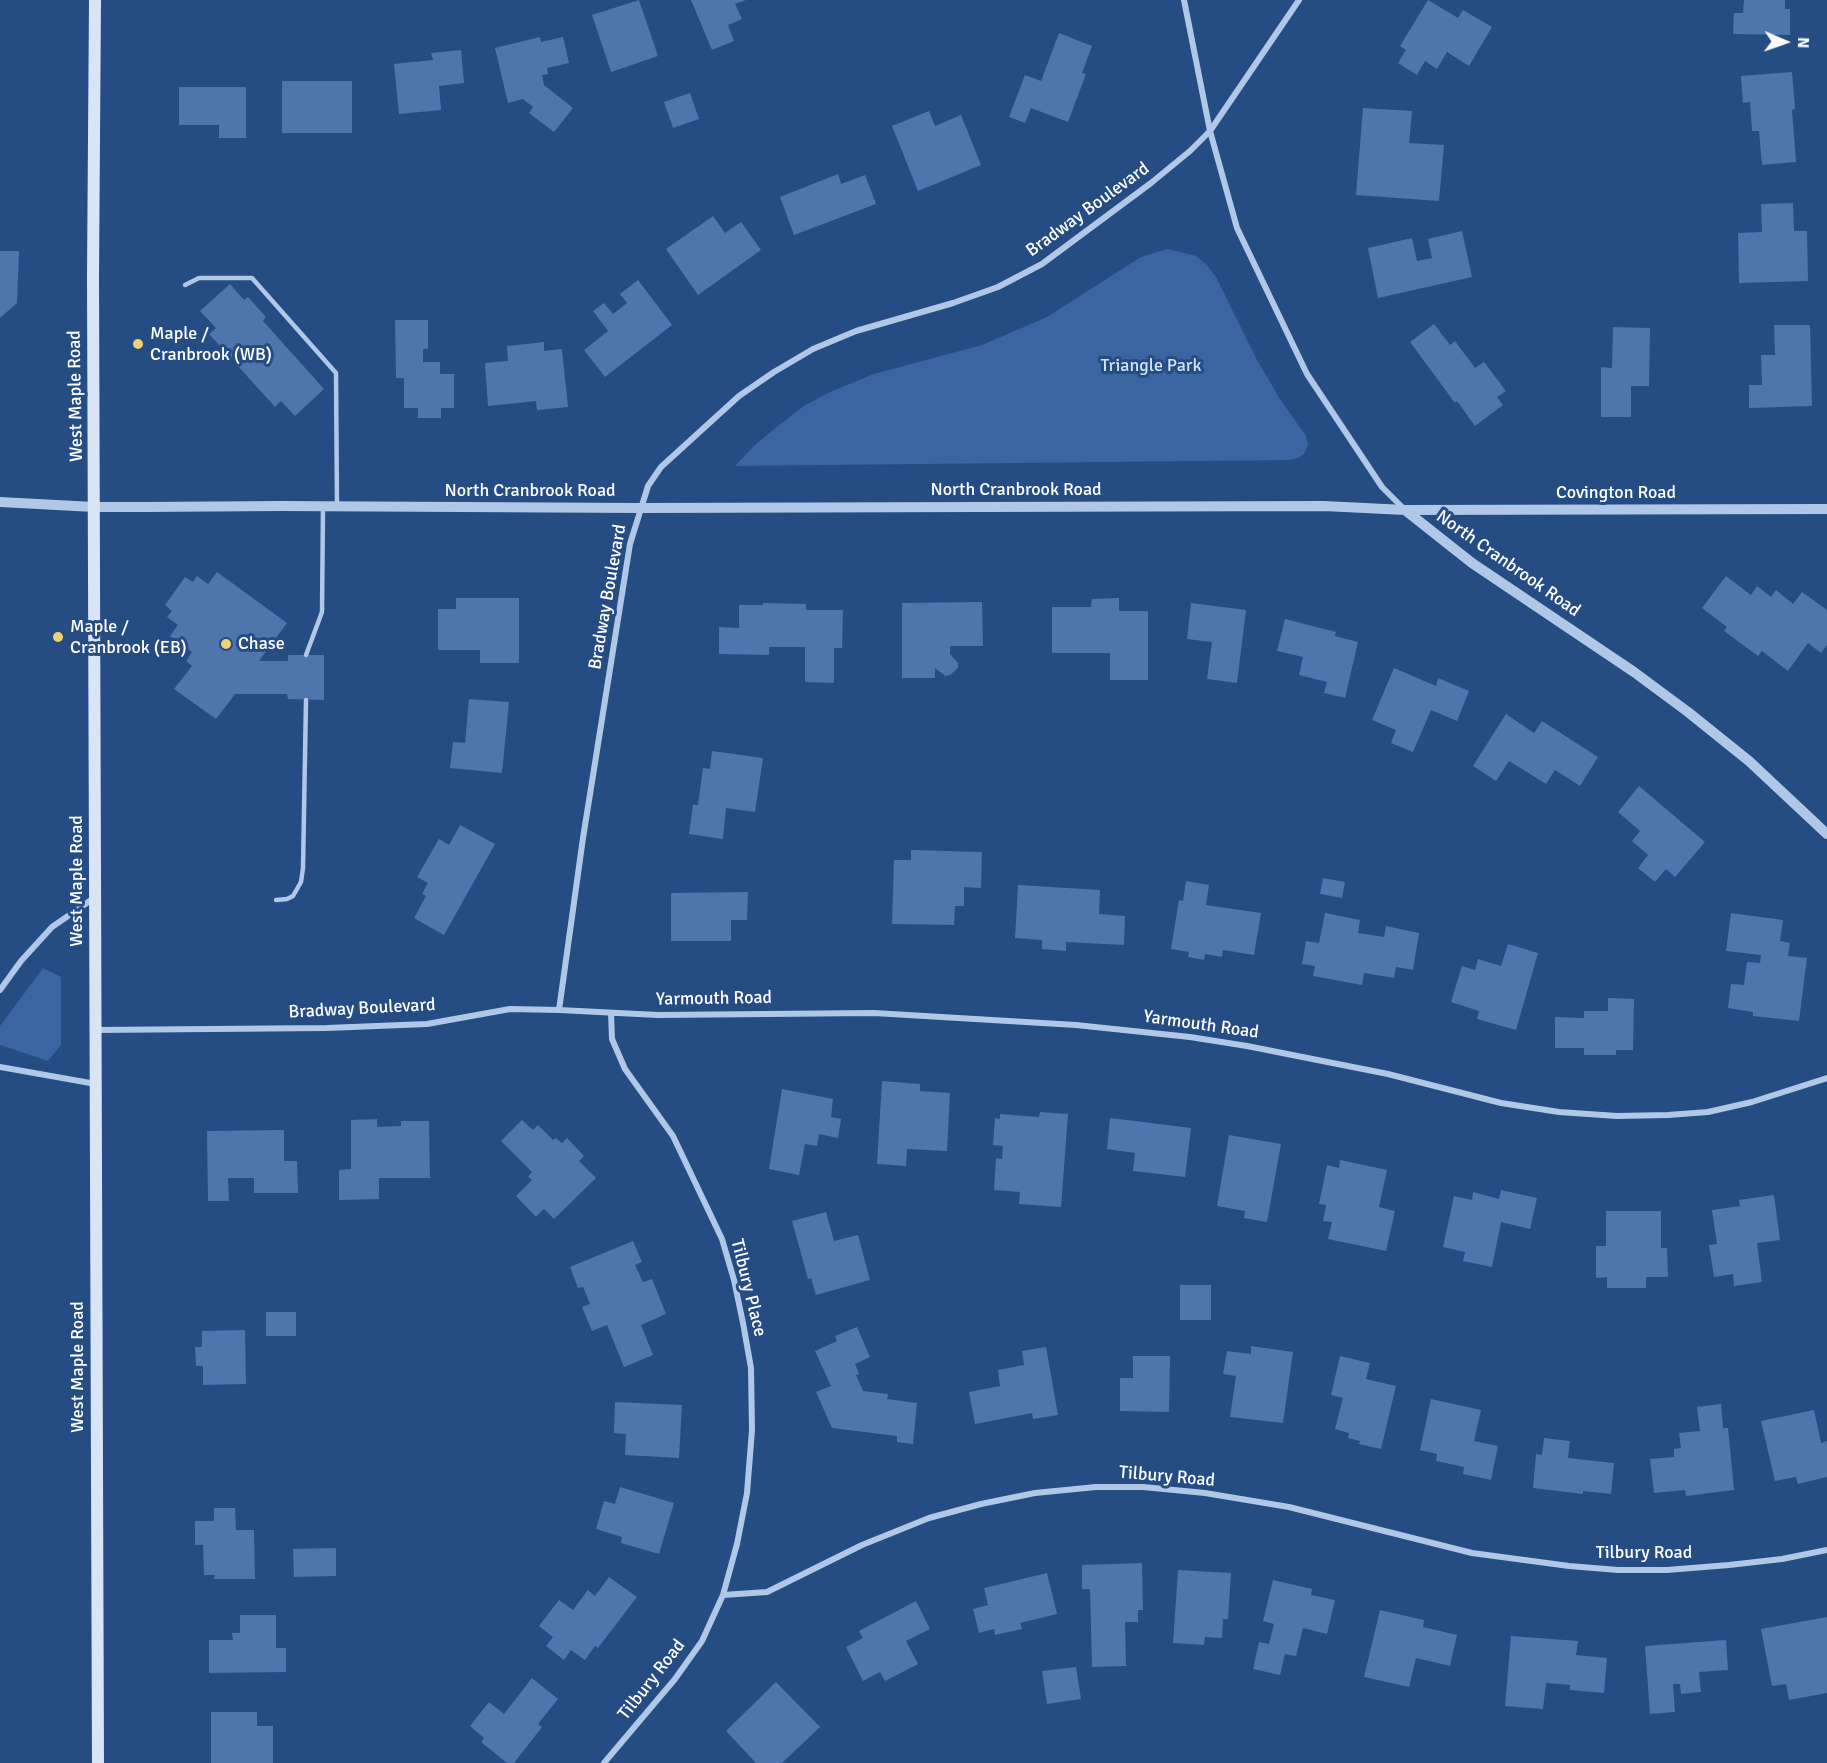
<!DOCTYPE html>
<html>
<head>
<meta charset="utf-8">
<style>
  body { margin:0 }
  #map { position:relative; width:1827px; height:1763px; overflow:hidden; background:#264c84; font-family:Signika,sans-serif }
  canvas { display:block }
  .north { position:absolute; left:1755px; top:12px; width:60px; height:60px; -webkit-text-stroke:4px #264c84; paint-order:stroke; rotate:92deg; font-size:16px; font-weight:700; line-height:24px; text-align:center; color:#fff }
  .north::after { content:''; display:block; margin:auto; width:21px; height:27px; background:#fff; clip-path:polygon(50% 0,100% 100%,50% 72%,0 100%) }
</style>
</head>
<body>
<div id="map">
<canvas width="1827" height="1763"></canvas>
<div class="north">N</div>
</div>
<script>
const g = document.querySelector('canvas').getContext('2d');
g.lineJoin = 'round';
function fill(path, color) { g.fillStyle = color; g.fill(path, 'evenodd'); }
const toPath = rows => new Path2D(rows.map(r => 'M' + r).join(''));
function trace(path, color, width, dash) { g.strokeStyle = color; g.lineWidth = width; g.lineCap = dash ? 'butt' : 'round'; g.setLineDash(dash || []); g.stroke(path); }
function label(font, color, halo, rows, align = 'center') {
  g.font = font + ' Signika,sans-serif'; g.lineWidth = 6; g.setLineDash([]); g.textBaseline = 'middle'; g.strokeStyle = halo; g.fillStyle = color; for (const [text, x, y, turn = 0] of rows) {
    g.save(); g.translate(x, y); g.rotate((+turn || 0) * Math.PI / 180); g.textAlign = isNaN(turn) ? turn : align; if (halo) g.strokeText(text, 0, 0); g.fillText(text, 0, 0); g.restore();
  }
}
const green = toPath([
  [1167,249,1196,256,1207,265,1216,277,1257,360,1280,399,1306,436,1308,445,1304,454,1298,458,1290,460,735,466,755,445,778,426,804,406,830,392,874,374,982,345,1047,317,1141,257],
  [43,968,61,977,61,1045,48,1061,0,1045,0,1026]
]);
const building = toPath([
  [639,0,658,56,611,72,592,15],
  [691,0,746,0,735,4,742,19,728,25,734,41,712,50],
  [1428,0,1458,18,1463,10,1492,27,1469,66,1447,52,1437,69,1425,61,1417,75,1398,63,1406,50,1400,46],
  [1744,0,1785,0,1785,9,1790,9,1790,35,1733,34,1734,13,1743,13],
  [1059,33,1092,46,1082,73,1086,74,1068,122,1031,108,1025,123,1009,117,1025,75,1041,81],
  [540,37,541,42,563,37,569,63,547,68,548,74,542,75,544,85,573,108,554,132,529,113,533,107,523,99,508,103,495,48],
  [461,50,464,83,439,86,441,110,399,114,394,64,433,60,431,53],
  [1792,72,1795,109,1792,110,1796,162,1762,165,1759,131,1752,131,1750,102,1743,103,1741,76],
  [282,81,352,81,352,133,282,133],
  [179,87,246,87,246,138,219,138,219,125,179,125],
  [690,93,699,119,673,128,664,102],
  [1363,108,1412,111,1409,143,1444,145,1439,201,1356,195],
  [929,111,935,126,961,115,981,165,918,191,892,126],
  [838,174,841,184,865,175,876,204,794,235,780,197],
  [1793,203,1794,231,1807,231,1808,281,1739,283,1738,233,1762,232,1761,204],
  [713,216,725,233,741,222,761,250,698,295,666,249],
  [1462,231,1472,277,1378,298,1368,248,1412,238,1417,261,1432,258,1428,239],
  [0,251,19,251,17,303,0,318],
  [638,280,672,325,605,377,584,350,608,331,593,311,604,303,613,314,627,303,620,294],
  [230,284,244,300,248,297,266,317,263,321,324,389,295,416,281,401,275,407,209,334,216,328,200,311],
  [395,320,428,320,428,349,423,349,423,362,440,362,440,374,454,374,454,408,441,408,441,418,418,418,418,408,404,408,404,378,396,378],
  [1434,324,1450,345,1455,341,1475,368,1484,362,1506,391,1497,397,1503,405,1475,426,1457,401,1455,403,1410,342],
  [1774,325,1810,325,1812,406,1749,408,1749,385,1762,385,1761,355,1775,355],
  [1613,327,1650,328,1649,386,1631,386,1631,417,1601,417,1601,367,1612,368],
  [544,342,544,351,562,349,568,407,537,410,536,401,488,406,485,363,508,361,507,346],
  [217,572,287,623,259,661,288,661,288,655,324,655,324,700,288,699,287,694,235,694,216,719,174,689,192,666,186,661,192,652,170,636,178,625,167,617,172,611,165,605,185,577,193,582,197,576,208,584],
  [1726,576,1751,595,1757,586,1771,597,1776,590,1793,604,1802,592,1827,610,1827,645,1821,653,1808,643,1788,671,1762,651,1758,656,1724,631,1727,627,1702,608],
  [456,598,519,598,519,663,480,663,480,650,438,650,438,609,456,609],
  [1119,598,1119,611,1148,611,1148,680,1110,680,1110,653,1052,653,1052,607,1091,607,1092,599],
  [982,602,983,646,950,646,950,654,958,663,958,668,950,675,945,676,935,668,935,678,902,678,902,603],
  [763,603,806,604,806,610,843,610,842,648,834,648,834,683,805,682,805,647,769,647,769,655,719,654,719,627,739,628,739,605,763,605],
  [1191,603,1246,610,1237,683,1207,679,1212,642,1187,639],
  [1285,619,1336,632,1335,636,1358,642,1345,698,1324,693,1327,682,1299,675,1303,657,1277,651],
  [1394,668,1436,686,1438,678,1469,691,1457,721,1431,710,1413,752,1391,743,1396,730,1372,720],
  [469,699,509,702,502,773,450,768,453,742,465,743],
  [1506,714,1534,733,1542,721,1598,757,1580,786,1555,770,1546,784,1509,761,1496,781,1473,766],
  [712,751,763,758,755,812,726,808,723,839,689,834,693,805,698,805,703,768,710,769],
  [1639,786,1705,842,1675,877,1666,869,1655,882,1638,868,1648,855,1632,841,1640,831,1618,812],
  [460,825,495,844,444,935,414,918,426,896,422,894,428,883,417,877,439,839,449,845],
  [911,850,982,852,981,888,964,887,964,906,955,906,954,925,892,924,894,860,911,860],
  [1323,878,1345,882,1342,898,1320,894],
  [1186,881,1209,885,1206,905,1261,913,1254,955,1223,950,1222,957,1205,954,1204,960,1188,957,1189,952,1171,949,1179,900,1183,901],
  [1018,885,1100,890,1099,914,1125,916,1124,945,1066,942,1066,951,1042,949,1042,940,1015,938],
  [748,892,747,920,731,920,731,941,671,941,671,893],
  [1325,913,1360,920,1358,933,1384,937,1386,926,1419,933,1413,970,1396,967,1394,978,1364,973,1362,985,1313,976,1315,966,1302,964,1306,941,1319,943],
  [1731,913,1783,920,1780,941,1790,943,1788,956,1807,958,1799,1021,1753,1016,1753,1012,1728,1008,1731,984,1744,985,1747,962,1760,963,1761,955,1726,951],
  [1508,944,1538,953,1516,1030,1477,1019,1479,1011,1451,1002,1462,966,1475,970,1478,959,1501,966],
  [1608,998,1634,999,1633,1050,1616,1050,1616,1055,1584,1055,1584,1048,1555,1048,1555,1017,1584,1018,1584,1011,1608,1011],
  [882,1081,920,1084,920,1091,950,1093,947,1151,907,1149,906,1166,877,1164],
  [782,1089,833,1099,831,1117,841,1119,838,1138,819,1134,817,1146,805,1144,799,1175,769,1169],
  [1040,1112,1068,1114,1061,1207,1019,1204,1020,1192,994,1190,996,1158,1002,1159,1003,1146,993,1145,995,1118,1000,1119,1000,1114,1039,1117],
  [1110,1118,1191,1128,1185,1177,1133,1171,1135,1153,1107,1149],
  [377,1119,377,1127,401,1126,401,1121,429,1121,430,1178,379,1178,379,1199,339,1200,339,1170,351,1169,351,1120],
  [522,1120,533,1130,538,1125,553,1140,556,1138,562,1143,567,1138,584,1156,579,1161,596,1178,554,1219,544,1209,536,1217,516,1196,532,1180,528,1177,532,1172,501,1141],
  [284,1130,284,1161,297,1161,298,1193,254,1193,254,1178,228,1178,229,1201,208,1201,207,1131],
  [1229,1135,1281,1144,1267,1222,1244,1218,1245,1211,1217,1206],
  [1340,1160,1387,1170,1379,1207,1395,1211,1386,1251,1328,1239,1332,1222,1323,1221,1326,1205,1319,1204,1327,1165,1339,1168],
  [1501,1190,1537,1198,1530,1229,1501,1222,1492,1267,1463,1261,1465,1252,1443,1247,1454,1196,1472,1200,1473,1192,1499,1199],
  [1774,1195,1780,1240,1757,1243,1762,1282,1734,1286,1733,1274,1714,1277,1709,1245,1717,1244,1712,1210,1740,1206,1739,1200],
  [1606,1211,1661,1211,1661,1248,1667,1248,1668,1277,1646,1277,1646,1288,1607,1288,1607,1277,1596,1278,1596,1246,1606,1246],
  [826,1212,834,1241,858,1235,870,1280,816,1295,811,1278,808,1279,792,1221],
  [633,1241,642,1262,635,1265,643,1282,652,1279,666,1314,641,1325,653,1355,624,1367,607,1325,592,1331,582,1307,590,1304,583,1287,578,1288,570,1267],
  [1180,1285,1211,1285,1211,1320,1180,1320],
  [266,1312,296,1312,296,1336,266,1336],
  [857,1327,870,1357,855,1364,859,1374,856,1375,863,1391,888,1394,887,1399,917,1403,913,1444,897,1442,897,1436,832,1428,816,1392,831,1386,815,1351,837,1341,835,1336],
  [245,1330,246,1384,203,1385,203,1366,196,1366,195,1347,202,1347,202,1331],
  [1251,1346,1293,1352,1283,1423,1230,1417,1236,1376,1223,1374,1227,1351,1251,1354],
  [1046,1347,1058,1415,1033,1419,1032,1413,975,1424,969,1392,1000,1386,998,1370,1024,1365,1022,1351],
  [1133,1356,1170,1356,1169,1412,1120,1411,1120,1378,1133,1378],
  [1340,1356,1370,1363,1366,1379,1396,1386,1381,1449,1359,1444,1360,1441,1348,1438,1349,1433,1335,1429,1343,1398,1331,1395],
  [1431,1399,1481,1410,1474,1441,1498,1446,1491,1480,1463,1474,1464,1467,1436,1461,1437,1454,1420,1450],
  [615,1402,682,1405,679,1458,625,1455,626,1434,614,1433],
  [1721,1404,1723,1428,1728,1428,1734,1490,1686,1496,1685,1490,1654,1493,1650,1459,1674,1457,1674,1449,1681,1448,1679,1433,1700,1431,1697,1407],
  [1814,1410,1821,1443,1827,1441,1827,1477,1798,1484,1796,1477,1775,1481,1761,1421],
  [1544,1438,1570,1441,1568,1458,1614,1463,1611,1494,1583,1491,1583,1494,1533,1488,1536,1454,1542,1455],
  [620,1487,674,1503,659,1554,621,1543,622,1537,596,1529,604,1501,615,1504],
  [214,1508,235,1508,236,1530,254,1530,255,1579,214,1579,215,1575,204,1575,203,1545,195,1545,195,1521,214,1521],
  [336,1548,336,1576,294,1577,293,1549],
  [1142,1563,1143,1610,1138,1610,1138,1622,1125,1622,1126,1666,1092,1667,1090,1589,1082,1589,1082,1565],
  [1178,1570,1231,1573,1228,1619,1223,1619,1222,1638,1205,1637,1204,1645,1173,1643],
  [1047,1573,1057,1614,1020,1623,1022,1629,995,1635,994,1629,979,1633,973,1609,988,1605,984,1588],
  [609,1577,637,1597,598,1648,595,1646,585,1660,571,1650,564,1660,546,1646,553,1637,539,1626,559,1600,573,1610,588,1590,595,1596],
  [1273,1580,1312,1589,1311,1595,1335,1600,1327,1634,1303,1628,1296,1656,1285,1654,1280,1675,1253,1669,1259,1642,1269,1644,1274,1624,1263,1621],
  [916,1601,930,1629,906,1641,918,1664,885,1681,880,1672,863,1681,846,1647,863,1638,859,1631],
  [1380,1610,1424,1620,1423,1627,1457,1635,1450,1666,1416,1658,1409,1687,1364,1677],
  [240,1615,276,1615,276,1648,286,1648,286,1672,209,1673,209,1640,233,1640,232,1633,240,1633],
  [1827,1617,1827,1693,1789,1700,1786,1684,1772,1686,1761,1629],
  [1511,1636,1578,1641,1576,1655,1607,1658,1604,1693,1570,1690,1570,1685,1546,1683,1543,1709,1505,1706],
  [1726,1640,1728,1670,1699,1672,1701,1692,1681,1694,1680,1684,1673,1684,1675,1712,1650,1714,1645,1646],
  [1076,1667,1081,1699,1047,1704,1042,1671],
  [532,1678,558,1699,538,1724,542,1727,514,1763,507,1763,481,1742,484,1738,470,1726,489,1702,504,1714],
  [776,1682,820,1727,782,1763,756,1763,726,1731],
  [211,1712,257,1712,257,1726,273,1726,273,1763,211,1763]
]);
const service = toPath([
  [185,285,199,278,252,278,336,373,337,506],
  [306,655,322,612,323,507],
  [276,900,287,899,293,896,301,882,303,868,306,700]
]);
const minor = toPath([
  [1184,0,1210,131,1237,228,1307,374,1382,487,1404,509],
  [0,990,21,961,52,927,94,898],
  [559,1010,658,1015,874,1013,1076,1025,1190,1037,1247,1046,1388,1074,1501,1103,1559,1112,1617,1116,1668,1115,1708,1112,1752,1102,1827,1078],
  [611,1013,612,1039,625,1069,673,1136,722,1239,734,1280,743,1323,751,1368,752,1430,747,1493,737,1544,723,1595],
  [96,1030,327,1028,427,1024,510,1009,559,1010,583,838,630,544,648,486,661,467,739,396,774,372,813,349,856,331,953,303,998,287,1042,264,1151,183,1190,151,1210,131,1299,0],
  [0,1067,96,1084],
  [604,1763,675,1679,702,1641,723,1595,767,1592,862,1545,929,1518,981,1504,1035,1493,1096,1487,1143,1487,1205,1493,1289,1507,1472,1553,1569,1566,1618,1570,1667,1570,1729,1565,1782,1559,1827,1550]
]);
const tertiary = toPath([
  [0,502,94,507,144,507,281,506,640,508,1324,506,1405,510,1827,509],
  [1405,510,1472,563,1634,672,1688,712,1749,761,1827,834]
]);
const secondary = toPath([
  [95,0,93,277,98,1763]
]);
const markers = [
  [138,344,6,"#f1d174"],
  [58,637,6,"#f1d174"],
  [226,644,6,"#f1d174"]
];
const streetNames = [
  ["Bradway Boulevard",1088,210,-36],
  ["West Maple Road",76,396,-91],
  ["North Cranbrook Road",1016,490],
  ["North Cranbrook Road",530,491],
  ["Covington Road",1616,493],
  ["North Cranbrook Road",1508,564,35],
  ["Bradway Boulevard",608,597,-80],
  ["West Maple Road",77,881,-90],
  ["Yarmouth Road",714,999,-1],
  ["Bradway Boulevard",362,1009,-3],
  ["Yarmouth Road",1201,1025,8],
  ["Tilbury Place",748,1288,76],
  ["West Maple Road",78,1367,-90],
  ["Tilbury Road",1167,1477,5],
  ["Tilbury Road",1644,1553],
  ["Tilbury Road",652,1680,-52]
];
const poiNames = [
  ["Maple /",150,334],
  ["Cranbrook (WB)",150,355],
  ["Maple /",70,627],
  ["Cranbrook (EB)",70,648],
  ["Chase",238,644]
];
const parkNames = [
  ["Triangle Park",1151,366]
];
fill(green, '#3a65a1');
fill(building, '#4e75ac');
trace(service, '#b0c7e8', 4.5);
trace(minor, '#b0c7e8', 6);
trace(tertiary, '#b0c7e8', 10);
trace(secondary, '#d9e5f7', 12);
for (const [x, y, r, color] of markers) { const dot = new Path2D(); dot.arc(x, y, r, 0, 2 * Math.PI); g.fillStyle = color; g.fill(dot); trace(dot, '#264c84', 2); }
label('18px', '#fff', '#264c84', streetNames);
label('18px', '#fff', '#264c84', poiNames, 'left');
label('18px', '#d3e2f6', '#264c84', parkNames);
</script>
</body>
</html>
